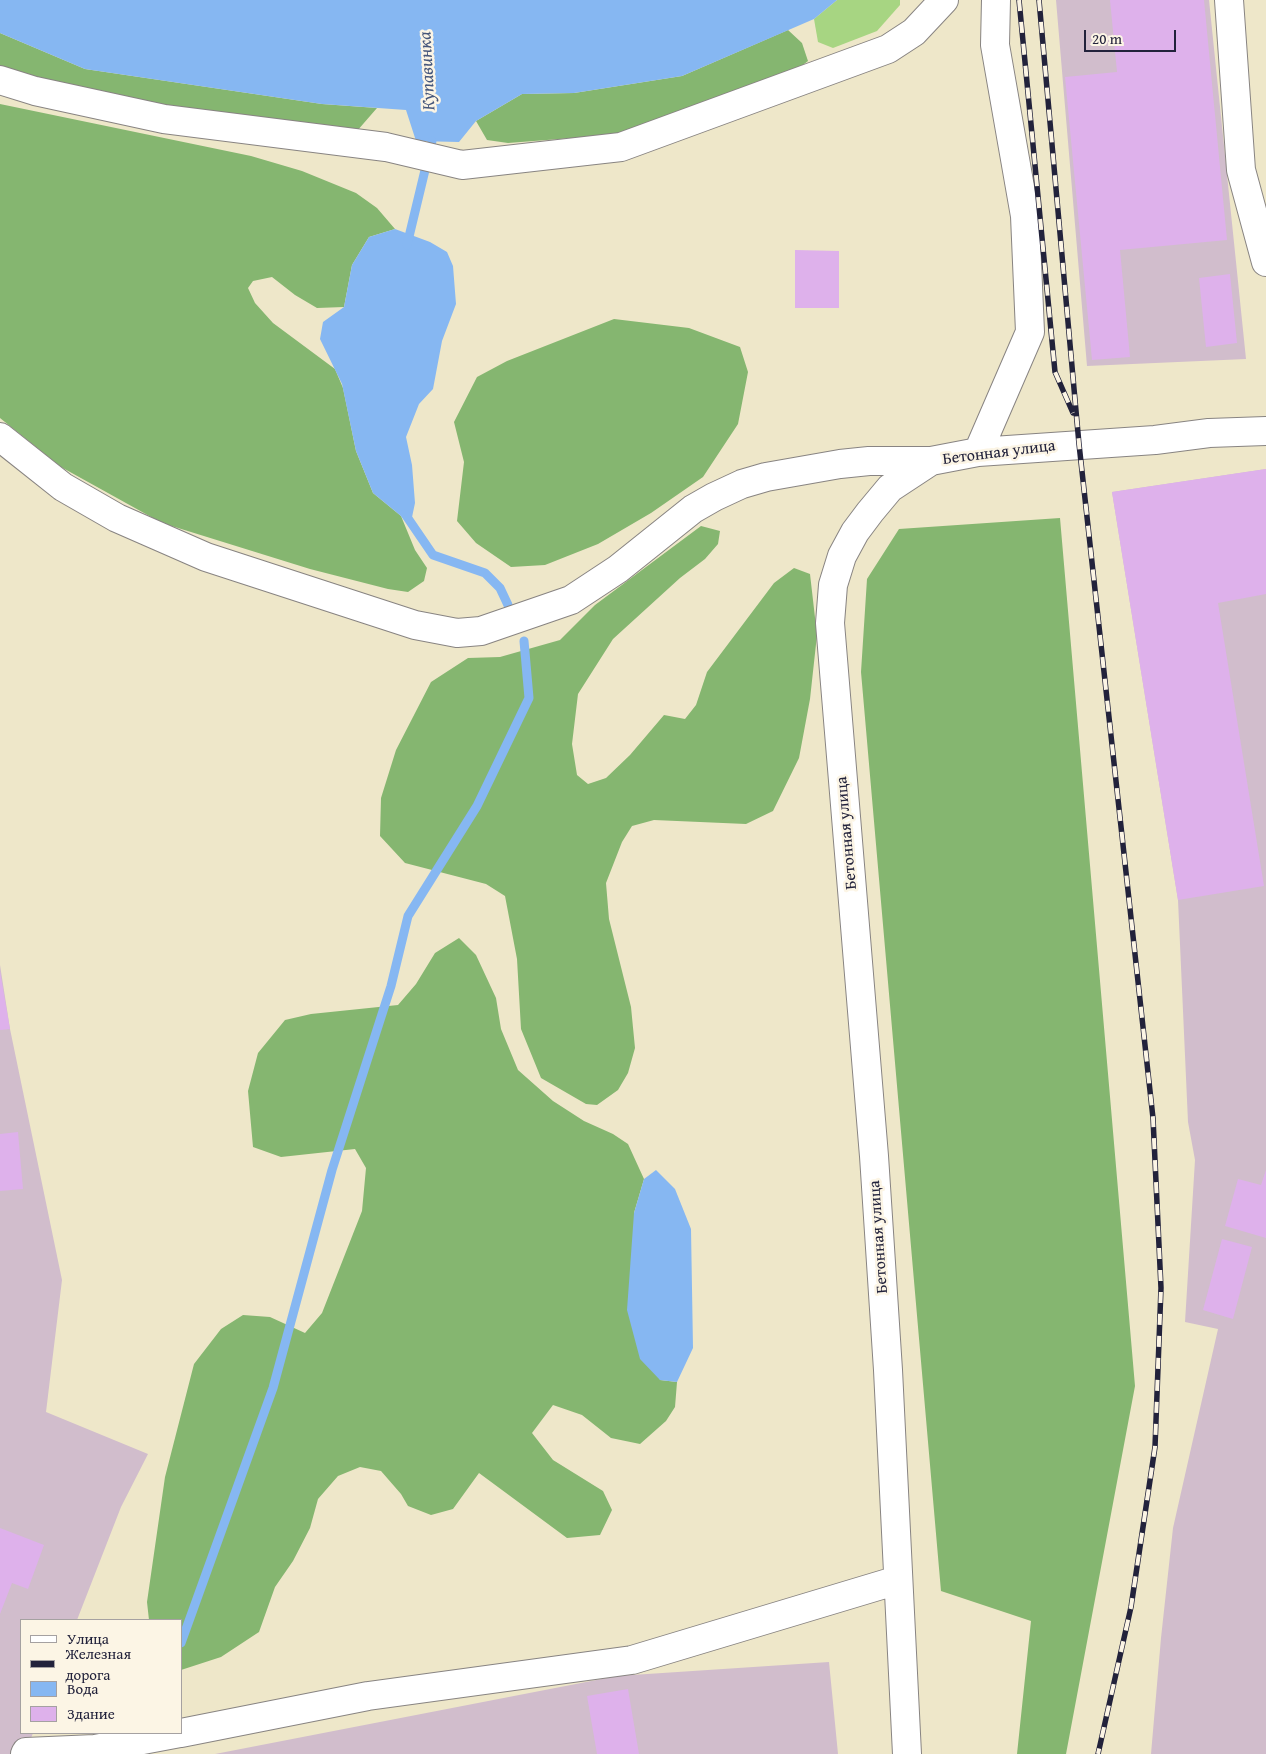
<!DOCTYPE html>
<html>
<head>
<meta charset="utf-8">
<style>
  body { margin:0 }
  #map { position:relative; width:1266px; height:1754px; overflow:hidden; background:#eee7c9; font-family:"Gentium Book Plus",serif }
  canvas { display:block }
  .legend { position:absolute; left:20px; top:1619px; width:162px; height:115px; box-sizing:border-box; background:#fcf5e5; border:1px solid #a5a1a1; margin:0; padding:6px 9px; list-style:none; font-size:15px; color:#22223b }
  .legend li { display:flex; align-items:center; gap:10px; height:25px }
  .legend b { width:25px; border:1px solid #a5a1a1 }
  .scale { position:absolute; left:1084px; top:30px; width:92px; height:22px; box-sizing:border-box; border:2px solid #22223b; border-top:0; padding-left:6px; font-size:15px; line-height:18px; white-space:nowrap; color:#22223b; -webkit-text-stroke:4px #fcf5e5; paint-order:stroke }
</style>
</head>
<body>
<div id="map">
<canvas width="1266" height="1754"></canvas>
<ul class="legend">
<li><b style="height:6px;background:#fff"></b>Улица</li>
<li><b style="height:6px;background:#22223b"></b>Железная дорога</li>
<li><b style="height:14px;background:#86b7f2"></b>Вода</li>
<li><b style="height:14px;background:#deb1eb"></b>Здание</li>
</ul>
<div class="scale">20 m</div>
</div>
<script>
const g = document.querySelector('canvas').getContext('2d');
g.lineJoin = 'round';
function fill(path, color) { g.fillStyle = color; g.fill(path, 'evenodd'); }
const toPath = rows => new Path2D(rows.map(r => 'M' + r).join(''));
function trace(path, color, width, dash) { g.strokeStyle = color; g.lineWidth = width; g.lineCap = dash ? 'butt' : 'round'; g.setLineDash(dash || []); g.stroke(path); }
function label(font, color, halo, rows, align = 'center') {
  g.font = font + ' "Gentium Book Plus",serif'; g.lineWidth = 5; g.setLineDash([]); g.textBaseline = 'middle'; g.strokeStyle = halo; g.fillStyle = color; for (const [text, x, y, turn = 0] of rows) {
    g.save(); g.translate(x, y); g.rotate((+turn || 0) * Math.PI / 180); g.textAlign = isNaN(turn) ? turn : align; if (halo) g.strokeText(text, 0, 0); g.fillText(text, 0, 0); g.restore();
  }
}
const industrial = toPath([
  [1056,0,1209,0,1246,359,1087,366],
  [1266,469,1266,1754,1151,1754,1161,1638,1173,1528,1218,1329,1185,1322,1195,1160,1188,1122,1178,900,1112,492],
  [0,965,10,1029,62,1280,46,1412,148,1454,121,1507,77,1620,21,1620,21,1733,33,1733,25,1754,0,1754],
  [829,1662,838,1754,215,1754,617,1676]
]);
const green = toPath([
  [837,0,900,0,900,5,877,31,833,48,818,42,814,19]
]);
const forest = toPath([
  [788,30,802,43,808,61,786,78,624,134,508,143,487,140,476,121,522,94,574,93,682,76],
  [0,33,85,69,322,104,377,108,357,131,271,122,94,95,0,73],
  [0,104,251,156,302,171,356,193,377,208,395,229,369,237,352,265,344,307,317,308,295,295,272,277,253,281,248,288,255,303,273,323,335,369,343,388,356,451,373,493,401,516,415,550,427,568,424,581,408,592,388,589,310,569,162,523,61,467,0,418],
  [614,319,689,328,740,347,748,372,738,424,703,477,651,513,598,544,545,565,511,567,476,543,457,521,464,462,454,422,477,377,507,361],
  [1060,518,1135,1386,1066,1754,1017,1754,1031,1621,941,1591,861,672,867,579,899,529],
  [701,526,720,531,718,544,705,559,680,578,613,639,578,694,572,744,577,775,588,784,606,778,630,755,664,715,685,719,696,705,707,672,774,583,794,568,810,574,817,635,810,699,799,758,773,811,746,824,654,820,632,826,622,842,606,883,609,919,631,1007,635,1048,628,1073,618,1090,597,1105,586,1104,541,1078,521,1029,517,959,505,896,486,884,405,863,380,836,381,798,396,750,431,682,468,658,500,657,560,640,595,605],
  [459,938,476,955,496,998,501,1029,518,1070,553,1101,584,1121,613,1134,628,1144,644,1179,634,1213,660,1380,677,1382,675,1407,666,1421,640,1444,611,1438,582,1415,553,1405,532,1433,553,1460,603,1491,612,1510,600,1535,567,1538,479,1473,453,1509,431,1515,408,1506,401,1494,381,1471,360,1467,338,1476,318,1499,310,1528,293,1561,275,1587,259,1632,221,1657,181,1670,181,1620,149,1620,147,1602,165,1477,194,1364,221,1329,243,1315,270,1317,305,1333,322,1313,362,1211,366,1168,355,1149,281,1157,253,1147,248,1091,258,1053,285,1020,311,1014,398,1005,416,984,435,953]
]);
const water = toPath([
  [0,0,837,0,814,19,682,76,574,93,522,94,476,121,459,142,416,141,406,110,322,104,85,69,0,33],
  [395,229,430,242,447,252,453,266,456,304,442,341,433,389,419,404,406,437,412,465,415,503,411,522,401,516,373,493,356,451,342,384,320,339,323,322,344,307,352,265,369,237],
  [656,1170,675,1189,691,1229,693,1348,677,1382,660,1380,640,1359,627,1310,634,1213,644,1179]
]);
const stream = toPath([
  [407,245,432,141],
  [405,514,433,555,485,573,500,588,508,605],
  [181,1643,273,1388,332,1170,391,986,408,916,477,806,529,698,524,641]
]);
const building = toPath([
  [1110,0,1204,0,1227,240,1120,250,1130,357,1092,360,1065,77,1117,72],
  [795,250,839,251,839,308,795,308],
  [1230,274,1237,343,1206,347,1199,278],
  [1266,469,1266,594,1218,603,1264,886,1178,900,1112,492],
  [0,971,10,1029,0,1030],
  [18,1132,23,1189,0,1191,0,1134],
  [1266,1170,1266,1238,1225,1226,1238,1179,1261,1185],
  [1222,1239,1252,1247,1233,1319,1203,1310],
  [0,1528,44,1545,28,1589,12,1583,0,1614],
  [628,1689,639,1754,597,1754,587,1696]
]);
const minor = toPath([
  [1229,0,1241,170,1266,262],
  [0,80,35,91,164,119,386,147,462,165,621,147,888,49,914,32,944,0],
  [0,437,63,487,117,518,206,557,415,625,457,633,481,631,571,600,618,569,693,509,714,497,742,484,766,477,840,464,869,461,931,461],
  [978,452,1030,332,1025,216,995,45,996,0],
  [181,1733,368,1696,632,1660,898,1580],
  [25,1754,26,1752,95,1749,180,1733],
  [907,1754,888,1370,874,1156,830,623,833,585,842,556,855,532,870,512,890,488,931,461,978,452,1155,440,1209,433,1266,431]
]);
const rail = toPath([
  [1019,0,1055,372,1073,413],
  [1039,0,1079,444,1153,1118,1161,1288,1155,1447,1131,1607,1098,1754]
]);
const streetNames = [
  ["Бетонная улица",999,453,-7],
  ["Бетонная улица",847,833,-95],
  ["Бетонная улица",879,1237,-94]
];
const waterNames = [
  ["Купавинка",428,71,-93]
];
fill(industrial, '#d1bdcc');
fill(green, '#a7d582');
fill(forest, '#85b670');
fill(water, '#86b7f2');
trace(stream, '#86b7f2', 9);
fill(building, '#deb1eb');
trace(minor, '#888482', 30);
trace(minor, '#fff', 28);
trace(rail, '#22223b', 5.5);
trace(rail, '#fcf5e5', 4, [11]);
label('16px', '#22223b', '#fcf5e5', streetNames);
label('italic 18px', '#45567b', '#fcf5e5', waterNames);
</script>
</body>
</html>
